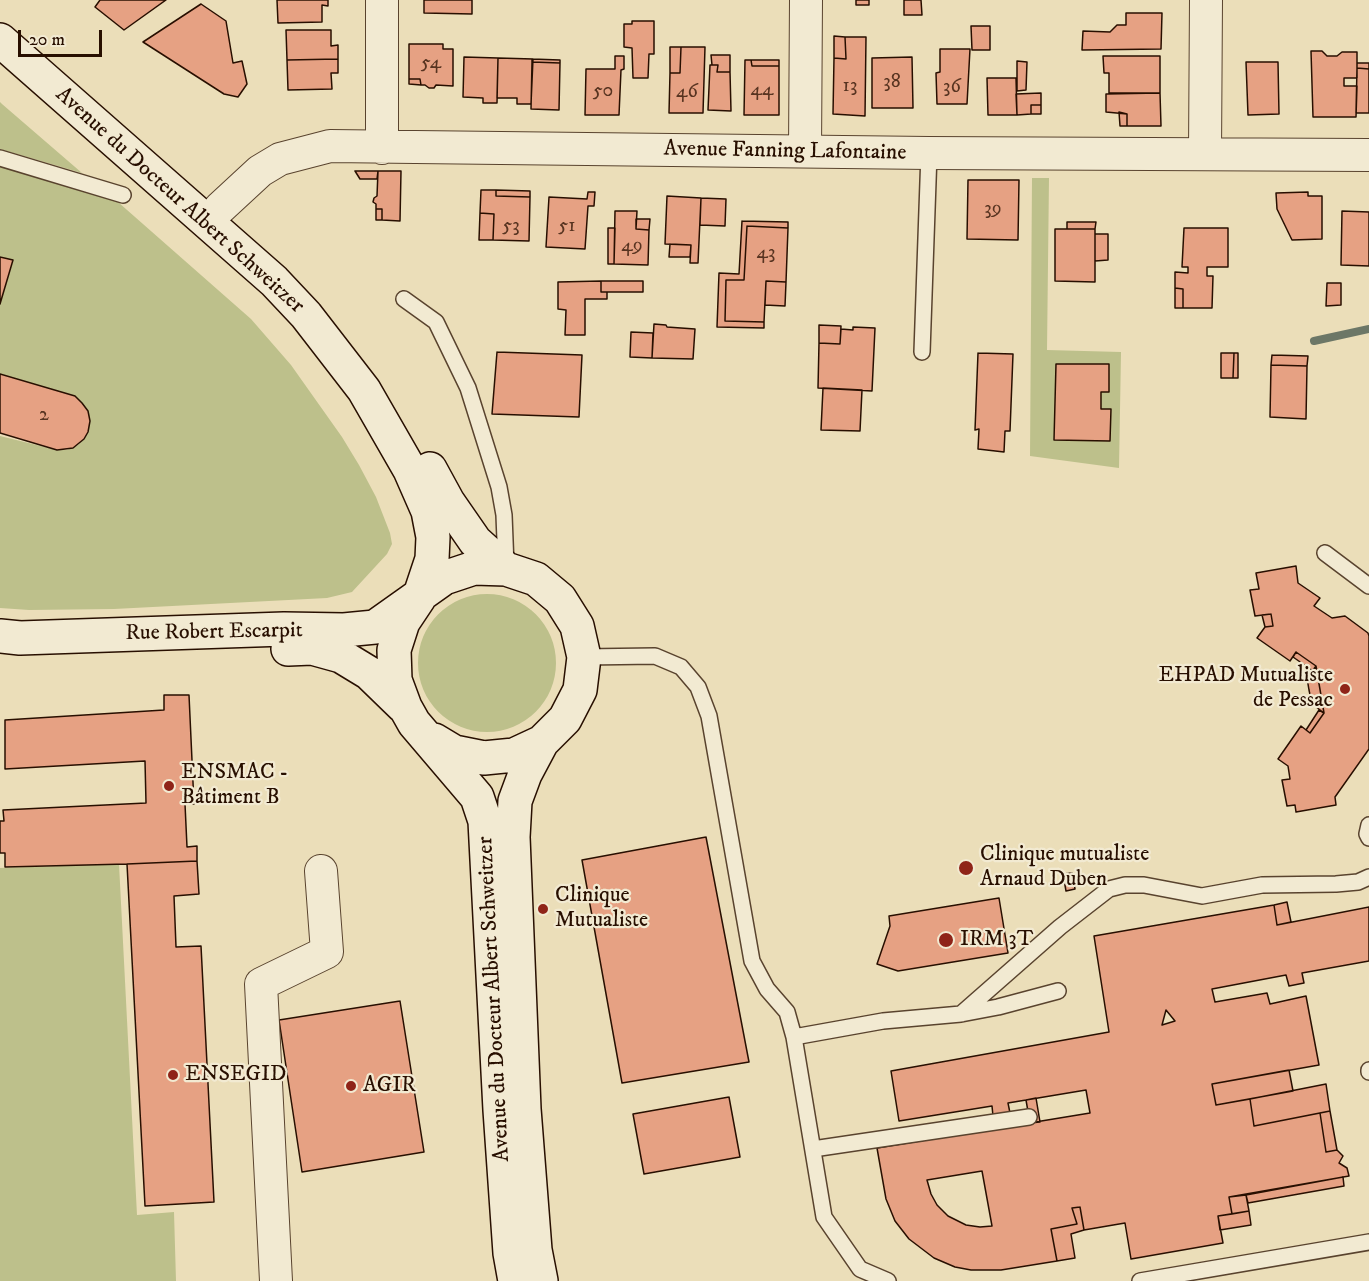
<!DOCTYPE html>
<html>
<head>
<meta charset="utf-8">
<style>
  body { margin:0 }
  #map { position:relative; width:1369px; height:1281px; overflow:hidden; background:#ebdeb9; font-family:"IM FELL DW Pica",serif }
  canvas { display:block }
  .scale { position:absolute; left:18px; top:30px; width:84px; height:27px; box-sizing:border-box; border:3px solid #280f00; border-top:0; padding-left:8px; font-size:18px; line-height:21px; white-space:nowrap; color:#280f00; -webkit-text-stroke:4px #f2ead2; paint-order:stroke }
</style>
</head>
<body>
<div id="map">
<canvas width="1369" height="1281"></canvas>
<div class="scale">20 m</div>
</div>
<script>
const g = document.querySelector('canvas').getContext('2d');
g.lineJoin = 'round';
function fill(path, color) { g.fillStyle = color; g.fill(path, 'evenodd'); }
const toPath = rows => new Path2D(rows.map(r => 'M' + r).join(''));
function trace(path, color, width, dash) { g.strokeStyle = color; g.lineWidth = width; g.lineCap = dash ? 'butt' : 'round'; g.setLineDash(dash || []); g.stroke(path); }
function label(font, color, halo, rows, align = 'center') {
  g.font = font + ' "IM FELL DW Pica",serif'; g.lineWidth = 4.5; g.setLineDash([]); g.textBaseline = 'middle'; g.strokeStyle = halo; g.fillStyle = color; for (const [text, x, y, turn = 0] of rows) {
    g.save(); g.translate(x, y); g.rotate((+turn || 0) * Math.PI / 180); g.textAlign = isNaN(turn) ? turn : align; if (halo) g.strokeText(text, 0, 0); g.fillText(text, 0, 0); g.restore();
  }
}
const green = toPath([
  [0,102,2,104,82,173,0,149],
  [0,164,110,195,251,319,291,365,342,437,359,465,376,497,390,533,392,544,387,554,352,592,327,598,114,609,29,610,0,608,0,436,57,450,67,450,78,445,84,439,88,432,90,421,88,411,82,403,75,396,0,374,0,304,13,261,0,256],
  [1032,178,1049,178,1047,350,1121,352,1119,468,1030,456],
  '418 663a69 69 0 1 1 138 0a69 69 0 1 1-138 0Z',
  [119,864,137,1215,174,1212,176,1281,0,1281,0,868]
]);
const stream = toPath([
  [1314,341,1369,329]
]);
const building = toPath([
  [100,0,166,0,124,30,95,7,100,0],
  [277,0,328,0,328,6,322,5,322,22,278,23,277,0],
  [424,0,472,0,472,14,424,13,424,0],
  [856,0,869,0,869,5,856,5,856,0],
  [904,0,921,0,922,15,904,15,904,0],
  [201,4,226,21,233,63,242,61,247,84,238,97,224,94,143,42,201,4],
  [1126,13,1162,13,1161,49,1082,50,1083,31,1110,32,1117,25,1126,25,1126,13],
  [632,21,654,21,654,54,649,54,648,78,633,78,632,48,624,47,624,24,632,24,632,21],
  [971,26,990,26,990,50,972,50,971,26],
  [286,30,331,30,331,46,338,45,338,59,287,60,286,30],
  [834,36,845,37,846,59,834,58,834,36],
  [845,37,866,37,865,116,833,114,834,58,846,59,845,37],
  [409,44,443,44,443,49,453,49,453,86,436,85,434,88,429,88,425,85,421,85,420,79,409,79,409,44],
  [670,47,681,47,680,73,670,73,670,47],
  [681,47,705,47,703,113,669,113,670,73,680,73,681,47],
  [940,49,970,49,967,104,937,104,936,73,940,72,940,49],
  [1311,51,1322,51,1327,56,1337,56,1342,52,1357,52,1357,78,1344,78,1344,86,1357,86,1356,117,1313,117,1311,51],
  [711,55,730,55,730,72,717,72,718,65,712,65,711,55],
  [615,56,624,56,624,69,621,70,619,115,585,115,586,69,615,69,615,56],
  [1103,56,1160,56,1160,93,1109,93,1109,73,1104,73,1103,56],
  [464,57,498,58,497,103,483,103,483,98,463,97,464,57],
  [912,57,913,108,872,108,872,58,912,57],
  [498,58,533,59,531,104,517,104,517,98,497,98,498,58],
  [338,59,338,73,331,73,332,89,288,90,287,60,338,59],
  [532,59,560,60,560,63,532,62,532,59],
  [745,60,751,60,752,66,779,66,779,115,744,115,745,60],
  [751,60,779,60,779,66,752,66,751,60],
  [1017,61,1027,62,1026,90,1017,91,1017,61],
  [532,62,560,63,559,110,531,109,532,62],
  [1246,62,1278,62,1279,114,1248,115,1246,62],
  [1357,63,1369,63,1369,69,1357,68,1357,63],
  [710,65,718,65,717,72,730,72,731,111,708,110,710,65],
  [1357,68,1369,69,1369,113,1356,113,1357,68],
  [987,78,1016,78,1017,115,988,115,987,78],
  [409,79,420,79,421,85,409,84,409,79],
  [1041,93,1041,105,1031,105,1031,114,1017,115,1016,94,1041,93],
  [1160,93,1161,126,1127,126,1127,114,1106,112,1106,94,1160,93],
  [1031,105,1041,105,1041,114,1031,114,1031,105],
  [1119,112,1127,114,1127,126,1120,126,1119,112],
  [355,171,378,171,377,179,360,179,355,171],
  [378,171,401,171,400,221,382,220,382,209,376,209,376,204,373,202,374,198,377,196,378,171],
  [968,180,1019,180,1018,240,967,239,968,180],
  [481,190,496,190,496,196,530,197,529,241,493,240,494,214,480,213,481,190],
  [496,190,530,191,530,197,496,196,496,190],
  [588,192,595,192,594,206,588,206,585,249,546,247,549,197,587,199,588,192],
  [1308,192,1308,196,1322,196,1322,239,1292,240,1277,209,1276,193,1308,192],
  [667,196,701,198,698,263,690,263,691,245,665,244,667,196],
  [701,198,726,199,725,226,700,225,701,198],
  [376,209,382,209,382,220,376,220,376,209],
  [615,211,637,211,636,229,649,230,648,265,614,264,615,211],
  [1342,211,1369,212,1369,266,1341,265,1342,211],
  [480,213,494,214,493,240,479,240,480,213],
  [636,219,650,219,649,230,636,229,636,219],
  [742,221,788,222,788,228,747,226,744,280,726,280,725,321,764,322,764,328,717,327,719,273,739,274,742,221],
  [1067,222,1096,222,1095,229,1067,229,1067,222],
  [747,226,788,228,786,282,766,281,764,322,725,321,726,280,744,280,747,226],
  [608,228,615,228,614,264,608,264,608,228],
  [1184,228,1228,228,1228,267,1207,267,1207,276,1213,276,1212,308,1183,308,1183,289,1175,288,1175,272,1188,273,1188,267,1182,267,1184,228],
  [1055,229,1095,229,1095,282,1055,281,1055,229],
  [1095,234,1108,234,1108,260,1095,261,1095,234],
  [670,244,691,245,690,257,669,257,670,244],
  [0,257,13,260,0,304,0,257],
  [601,281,601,292,607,292,607,299,585,299,585,335,565,335,566,310,558,309,558,282,601,281],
  [601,281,643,281,643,292,601,292,601,281],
  [766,281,786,282,785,306,765,305,766,281],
  [1327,283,1341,283,1341,305,1326,306,1327,283],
  [1175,288,1183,289,1183,308,1175,308,1175,288],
  [654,324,666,325,667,327,695,329,693,359,652,358,654,324],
  [819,325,841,326,840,344,819,343,819,325],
  [853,327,875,328,872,391,818,388,819,343,840,344,841,329,853,330,853,327],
  [631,332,653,333,652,358,630,357,631,332],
  [497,352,582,355,579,417,492,414,497,352],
  [978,353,1013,354,1010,431,1005,431,1004,452,978,449,979,429,975,430,978,353],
  [1221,353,1234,353,1233,378,1221,378,1221,353],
  [1234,353,1238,353,1238,378,1233,378,1234,353],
  [1272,355,1308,356,1307,366,1271,365,1272,355],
  [1056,364,1109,364,1109,392,1101,392,1101,409,1111,409,1110,441,1054,440,1056,364],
  [1271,365,1307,366,1306,419,1270,417,1271,365],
  [0,374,75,396,82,403,88,411,90,421,88,432,84,439,73,448,57,450,0,433,0,374],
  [823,388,862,390,860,431,821,430,823,388],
  [1296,566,1298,583,1320,598,1314,606,1332,618,1345,616,1368,633,1369,636,1369,749,1335,797,1336,805,1296,812,1295,805,1287,806,1282,780,1290,779,1288,766,1278,759,1301,726,1310,733,1324,713,1316,666,1296,652,1290,661,1257,638,1265,627,1273,626,1271,614,1255,616,1250,590,1259,589,1256,573,1296,566],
  [1271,614,1273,626,1265,627,1262,615,1271,614],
  [1296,652,1316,666,1313,671,1293,657,1296,652],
  [1316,666,1324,713,1312,704,1309,690,1307,678,1316,666],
  [164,695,189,695,194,804,185,804,187,847,197,846,197,861,127,864,5,867,5,853,0,853,0,821,4,821,3,810,146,803,145,761,5,769,5,720,164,710,164,695],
  [1319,710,1324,713,1310,733,1306,730,1319,710],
  [706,837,749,1062,622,1083,582,860,706,837],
  [197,861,199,894,174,896,176,947,201,946,214,1202,145,1206,127,864,197,861],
  [1072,873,1075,889,1066,891,1063,874,1072,873],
  [999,898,1008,953,898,971,877,964,890,926,889,916,999,898],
  [1287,902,1291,922,1277,925,1274,905,1287,902],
  [1274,905,1277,925,1369,907,1369,961,1302,973,1304,983,1289,986,1286,975,1212,989,1215,1002,1267,993,1270,1004,1306,996,1319,1065,1212,1084,1216,1105,1250,1099,1254,1126,1320,1113,1326,1152,1337,1150,1343,1156,1339,1163,1347,1168,1349,1176,1229,1197,1232,1214,1218,1216,1223,1243,1131,1259,1125,1223,1084,1230,1080,1207,1072,1208,1077,1224,1051,1229,1057,1261,1001,1270,971,1270,955,1267,934,1258,909,1239,895,1221,886,1199,877,1148,1090,1113,1086,1090,1008,1103,1010,1113,993,1116,992,1106,899,1121,891,1071,1109,1032,1094,936,1274,905],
  [1166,1010,1175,1021,1162,1025,1166,1010],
  [982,1171,992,1226,980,1227,966,1225,948,1216,937,1205,931,1194,927,1180,982,1171],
  [400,1001,424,1152,302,1172,279,1020,400,1001],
  [1289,1070,1293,1091,1216,1105,1212,1084,1289,1070],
  [1326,1084,1330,1111,1254,1126,1250,1099,1326,1084],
  [729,1097,740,1157,644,1174,633,1114,729,1097],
  [1036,1098,1040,1122,1030,1123,1026,1100,1036,1098],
  [1330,1111,1337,1150,1326,1152,1320,1113,1330,1111],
  [1343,1177,1344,1186,1248,1203,1246,1195,1343,1177],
  [1246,1195,1249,1211,1232,1214,1229,1197,1246,1195],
  [1080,1207,1084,1230,1071,1234,1075,1258,1057,1261,1051,1229,1077,1224,1072,1208,1080,1207],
  [1249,1211,1251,1225,1220,1230,1218,1216,1249,1211]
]);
const lane = toPath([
  [0,158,123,195],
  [404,299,436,322,468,388,499,487,504,515,506,566],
  [922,352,929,153],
  [1325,553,1369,586],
  [584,657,655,656,681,667,698,687,709,716,752,961,767,989,787,1012,794,1037,824,1217,860,1269,888,1281],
  [1369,825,1367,834,1369,838],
  [961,1014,1060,927,1109,889,1125,885,1144,885,1202,896,1262,885,1336,884,1358,882,1369,877],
  [794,1037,883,1021,961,1014,998,1007,1058,991],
  [1369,1070,1369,1072],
  [813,1149,1029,1117],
  [1140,1281,1369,1242]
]);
const street = toPath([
  [382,148,382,0],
  [805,151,806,0],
  [1205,153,1206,0],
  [220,208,260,171,280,159,330,146,929,153,1369,155],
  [276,1281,261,984,327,952,321,871]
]);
const secondary = toPath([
  [0,40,274,281,306,315,364,390,410,470,428,511,433,537,432,559,419,598,403,622,394,650,395,680,405,707,414,723,477,797,485,821,500,1110,510,1253,515,1281],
  [430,469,448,502,475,541,506,569],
  [0,636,20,638,284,629,344,630,375,627,444,578,474,568,506,569,536,579,560,599,577,626,584,657,580,690,565,719,542,742,514,755,484,758,454,752,434,740],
  [288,649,312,648,341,656,369,673,403,706],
  [541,1281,535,1250,524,1109,513,837,515,801,525,774,542,742]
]);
const markers = [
  [1345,689,6,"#8f2418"],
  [169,786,6,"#8f2418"],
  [966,868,8,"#8f2418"],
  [543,909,6,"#8f2418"],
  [946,940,8,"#8f2418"],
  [173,1075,6,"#8f2418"],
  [351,1086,6,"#8f2418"]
];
const numberNames = [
  ["54",431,64],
  ["38",892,83],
  ["13",850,87],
  ["36",952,88],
  ["44",762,91],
  ["50",603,92],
  ["46",687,93],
  ["39",993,210],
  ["53",511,227],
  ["51",567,227],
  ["49",632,247],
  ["43",766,254],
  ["2",44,416]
];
const streetNames = [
  ["Avenue Fanning Lafontaine",785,152,1],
  ["Avenue du Docteur Albert Schweitzer",179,201,42],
  ["Rue Robert Escarpit",214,633,-1],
  ["Avenue du Docteur Albert Schweitzer",495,999,-93]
];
const poiNames = [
  ["EHPAD Mutualiste",1333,676,"right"],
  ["de Pessac",1333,701,"right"],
  ["ENSMAC -",181,773],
  ["Bâtiment B",181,798],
  ["Clinique mutualiste",980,855],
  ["Arnaud Duben",980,880],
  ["Clinique",555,896],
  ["Mutualiste",555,921],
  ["IRM 3T",960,940],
  ["ENSEGID",185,1075],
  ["AGIR",363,1086]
];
fill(green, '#bdc08b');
trace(stream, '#6c7767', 8);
fill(building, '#e6a183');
trace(building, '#280f00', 1.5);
trace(lane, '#59432e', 18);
trace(street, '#59432e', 34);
trace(secondary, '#280f00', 36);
trace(lane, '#f2ead2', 15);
trace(street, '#f2ead2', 32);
trace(secondary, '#f2ead2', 33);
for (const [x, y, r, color] of markers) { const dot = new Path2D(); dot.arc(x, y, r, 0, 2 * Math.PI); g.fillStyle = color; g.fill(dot); trace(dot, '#f2ead2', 2); }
label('20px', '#583421', null, numberNames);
label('22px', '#280f00', '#f2ead2', streetNames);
label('22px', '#280f00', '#f2ead2', poiNames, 'left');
</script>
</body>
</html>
